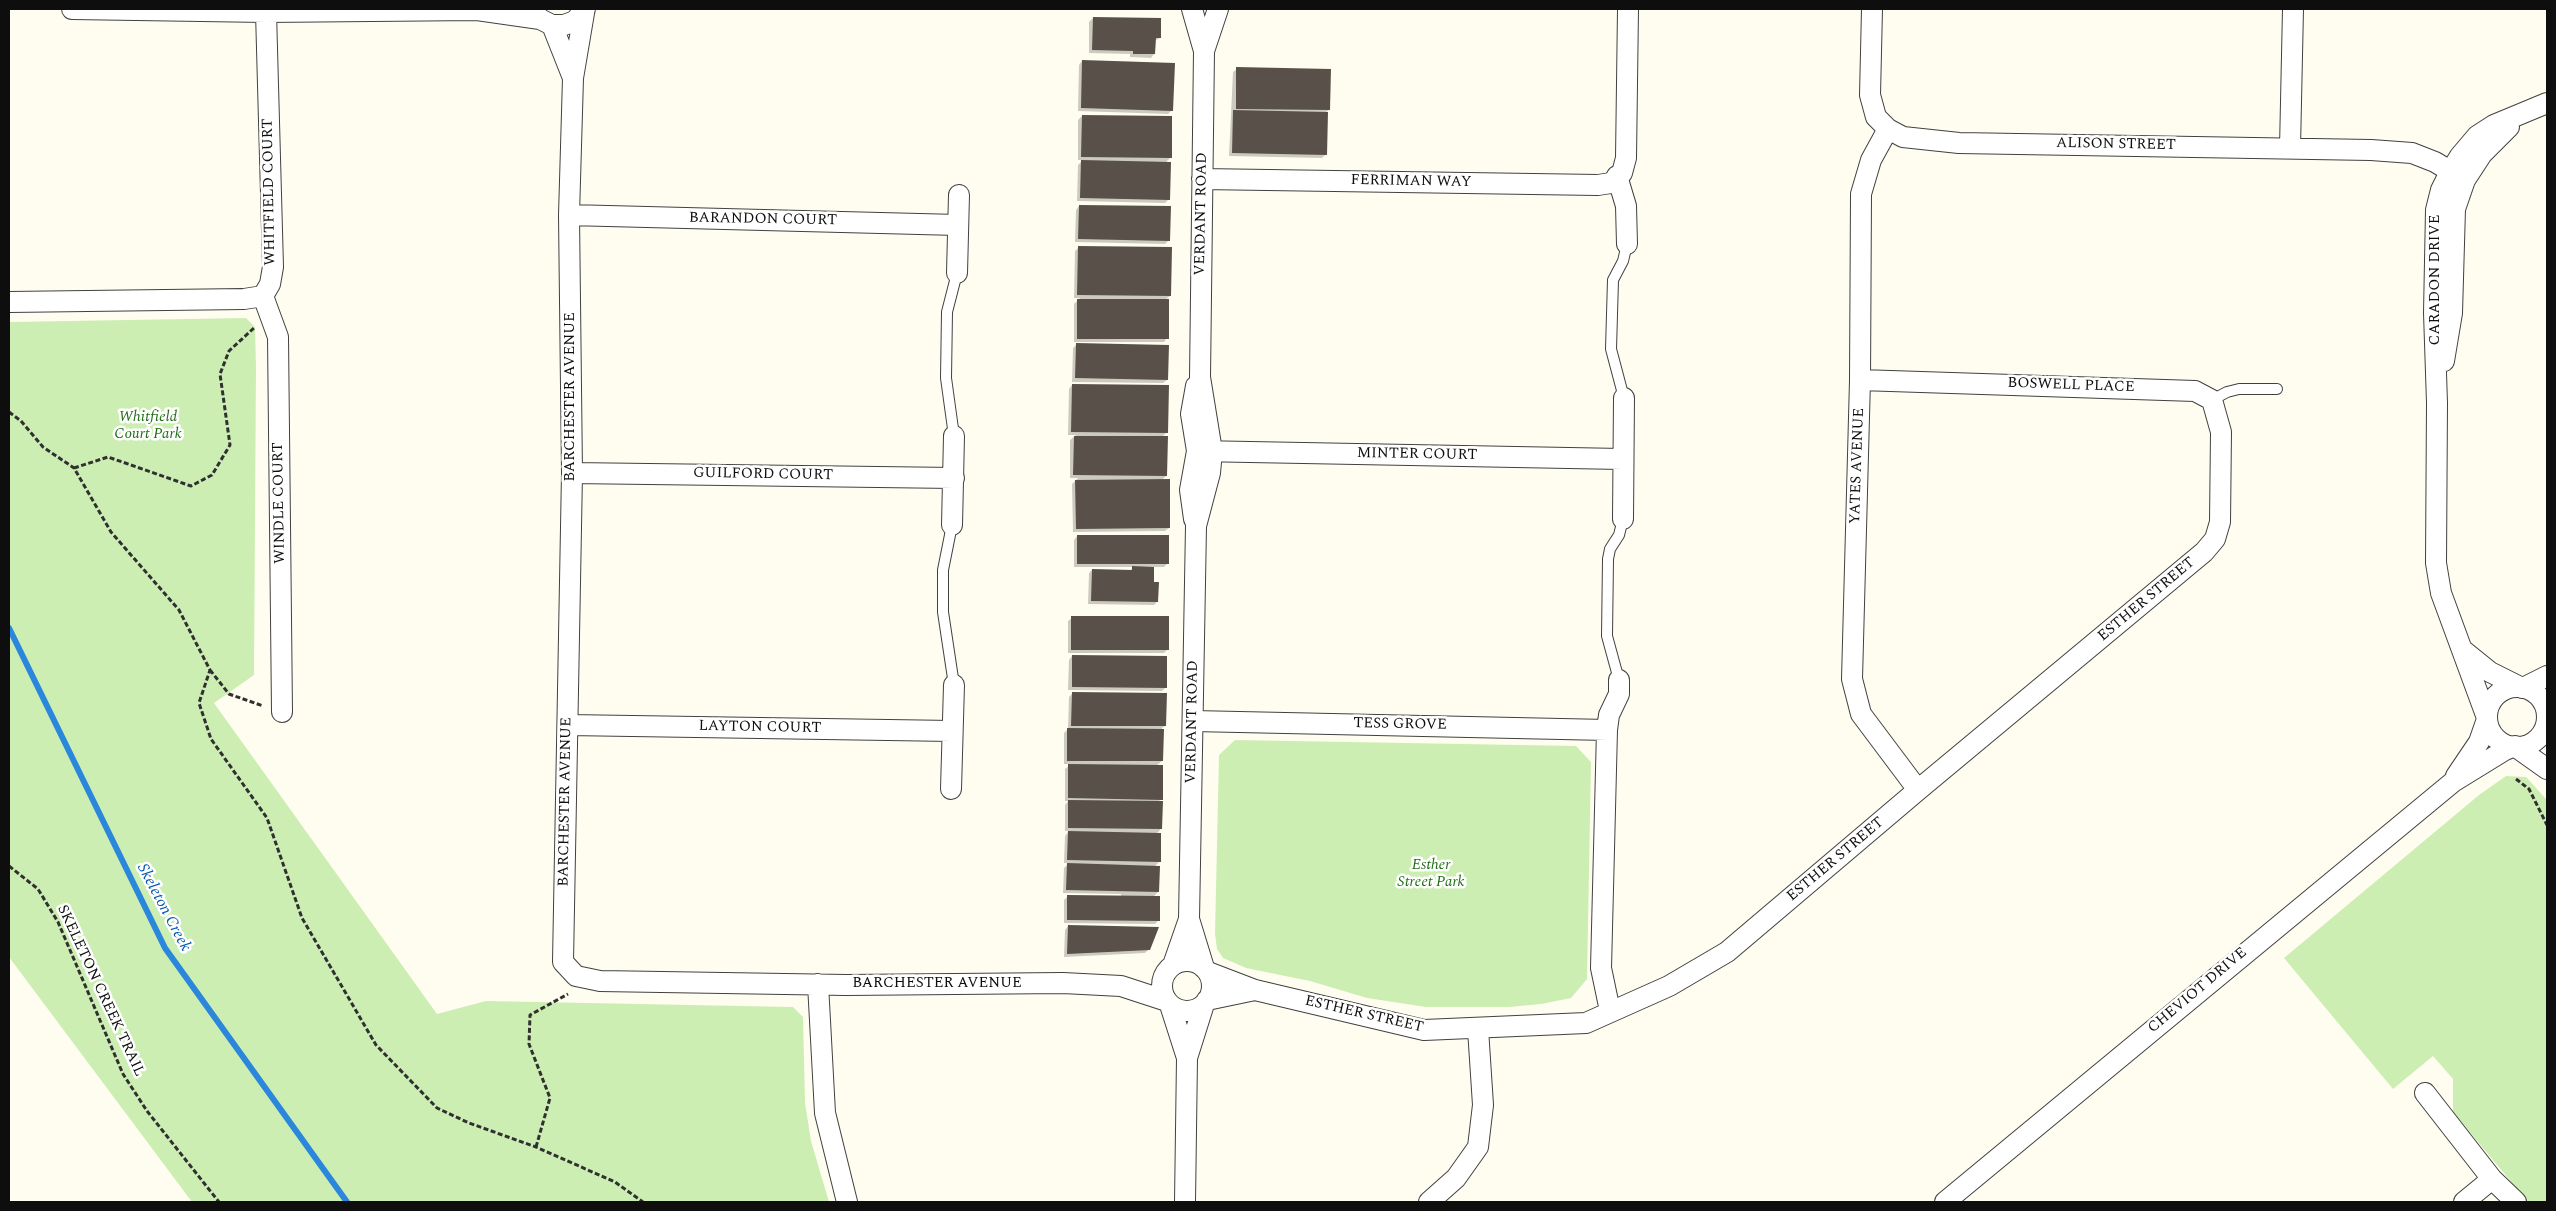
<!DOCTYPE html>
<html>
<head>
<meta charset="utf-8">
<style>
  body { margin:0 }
  #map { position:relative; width:2556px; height:1211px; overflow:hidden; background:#fffdef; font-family:Spectral,serif }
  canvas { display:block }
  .frame { position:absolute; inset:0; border:10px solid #0e0e0e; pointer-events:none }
</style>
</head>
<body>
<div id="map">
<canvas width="2556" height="1211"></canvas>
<div class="frame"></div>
</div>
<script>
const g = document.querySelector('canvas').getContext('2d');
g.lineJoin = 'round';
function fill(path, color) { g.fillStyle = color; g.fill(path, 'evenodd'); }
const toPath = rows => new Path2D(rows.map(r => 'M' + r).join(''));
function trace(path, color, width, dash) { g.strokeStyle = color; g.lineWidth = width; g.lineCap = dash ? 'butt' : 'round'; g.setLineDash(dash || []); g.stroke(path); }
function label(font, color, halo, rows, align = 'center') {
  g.font = font + ' Spectral,serif'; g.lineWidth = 5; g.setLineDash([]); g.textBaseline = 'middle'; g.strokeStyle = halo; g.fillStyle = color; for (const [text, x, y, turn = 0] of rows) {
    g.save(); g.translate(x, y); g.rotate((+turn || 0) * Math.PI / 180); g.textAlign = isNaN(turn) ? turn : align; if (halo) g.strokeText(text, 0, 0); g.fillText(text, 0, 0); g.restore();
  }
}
const green = toPath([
  [246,318,255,327,256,367,254,675,214,703,437,1014,486,1001,793,1007,803,1017,805,1103,811,1141,829,1202,192,1202,9,957,9,322],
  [1235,740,1576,746,1591,762,1587,979,1571,998,1541,1004,1509,1007,1426,1007,1367,998,1310,981,1246,968,1223,958,1217,949,1215,934,1219,755],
  [2506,776,2526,777,2547,800,2547,1202,2528,1202,2453,1112,2453,1079,2433,1056,2393,1089,2284,958,2479,795]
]);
const shadow = toPath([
  [1093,18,1160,38,1154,41,1154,54,1151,58,1130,57,1130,54,1089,53,1089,22],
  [1082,61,1172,110,1168,114,1078,111,1079,65],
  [1237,69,1329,110,1326,112,1326,154,1322,158,1229,156,1233,72],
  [1082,116,1171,157,1165,163,1169,199,1165,203,1077,201,1078,165,1083,160,1078,160,1078,120],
  [1079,206,1169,240,1165,244,1075,242,1076,210],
  [1079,247,1170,296,1165,300,1167,338,1164,342,1074,342,1074,304,1080,298,1074,298,1075,251],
  [1076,345,1167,380,1163,383,1072,382,1073,348],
  [1072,385,1167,432,1161,438,1166,476,1161,481,1169,528,1165,531,1073,532,1072,484,1078,478,1070,478,1070,440,1076,435,1068,435,1069,389],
  [1077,536,1168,563,1164,567,1153,567,1153,584,1157,602,1154,605,1088,604,1089,573,1092,570,1130,571,1133,567,1074,567,1074,540],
  [1072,618,1168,649,1164,653,1068,653,1068,621],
  [1072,656,1166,687,1162,691,1068,690,1069,660],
  [1072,694,1165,726,1162,728,1162,761,1156,766,1161,799,1158,802,1161,829,1156,834,1159,862,1154,867,1158,892,1153,897,1159,920,1155,924,1064,923,1064,900,1068,896,1121,897,1121,894,1063,893,1064,868,1069,863,1064,863,1065,836,1069,831,1065,831,1065,805,1068,801,1065,801,1065,769,1071,764,1064,764,1064,733,1068,729,1069,697],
  [1068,926,1149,949,1145,953,1064,957,1065,930]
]);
const stream = toPath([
  [9,628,165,948,347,1202]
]);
const building = toPath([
  [1093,17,1161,18,1161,38,1156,38,1155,54,1133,54,1133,51,1092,50],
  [1082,60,1175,63,1173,111,1081,108],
  [1236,67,1331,69,1330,110,1236,109],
  [1233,110,1328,112,1327,155,1232,153],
  [1082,115,1172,116,1172,158,1081,157],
  [1081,160,1171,162,1170,200,1080,198],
  [1079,205,1171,206,1170,241,1078,239],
  [1078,246,1172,247,1171,296,1077,295],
  [1077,299,1169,299,1169,339,1077,339],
  [1076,343,1169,345,1168,380,1075,378],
  [1072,384,1169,385,1168,433,1071,432],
  [1074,436,1168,436,1167,476,1073,475],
  [1170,479,1170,528,1076,529,1075,480],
  [1077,535,1169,535,1169,564,1077,564],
  [1132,566,1154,567,1154,582,1159,582,1158,602,1091,601,1092,569,1132,570],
  [1071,616,1169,616,1169,650,1071,650],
  [1072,655,1167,656,1167,688,1072,687],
  [1072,692,1167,693,1166,726,1071,726],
  [1067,728,1164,729,1163,761,1067,761],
  [1068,764,1163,765,1163,800,1068,798],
  [1068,800,1163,801,1162,829,1068,828],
  [1068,831,1161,833,1161,862,1067,860],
  [1067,863,1160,866,1159,892,1066,890],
  [1067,895,1160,896,1160,921,1067,920],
  [1068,925,1159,927,1150,950,1067,954]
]);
const path = toPath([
  [9,412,21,421,43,447,74,468,111,532,179,610,210,670,199,703,211,739,267,818,302,918,376,1045,437,1108,469,1123,536,1147,615,1182,643,1202],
  [74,468,108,457,191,486,212,475,230,445,220,374,229,351,255,327],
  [210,670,229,694,263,706],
  [2516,779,2529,789,2547,825],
  [9,866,38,889,58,922,123,1074,147,1111,219,1202],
  [536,1147,550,1098,529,1044,530,1015,568,994]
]);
const service = toPath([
  [1624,398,1611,349,1613,280,1623,261,1627,244],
  [2212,400,2227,392,2239,389,2277,389],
  [954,436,946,378,947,312,957,273],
  [952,525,943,570,943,612,954,685],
  [1619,680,1607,636,1608,559,1610,549,1619,535,1623,519]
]);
const minor = toPath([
  [72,9,266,12,477,10,540,19],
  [1192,9,1204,51],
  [1872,9,1870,95,1876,117,1888,129,1903,137,1959,143,2371,150,2412,153,2435,162,2465,180],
  [532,10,540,19,552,25,564,25,575,21,585,9],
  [584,13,573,78,569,215,572,473,563,962,576,976,600,981,846,985,1063,983,1121,986,1167,1001],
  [552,25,573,78],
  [1888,129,1871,160,1861,194,1860,380,1852,679,1861,714,1918,790],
  [2290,148,2293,9],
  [1617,176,1626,206,1627,244],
  [1202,179,1598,185,1611,183,1622,173,1626,158,1628,9],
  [569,215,958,225],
  [957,273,959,195],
  [263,296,278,337,282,712],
  [9,302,244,299,263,296,270,284,273,267,266,12],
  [2444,361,2452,313,2455,209,2465,180,2482,154,2509,127],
  [1197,451,1622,459],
  [572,473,954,478],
  [1194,519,1190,490,1197,451,1191,414,1196,386],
  [1623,519,1624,398],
  [952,525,954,436],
  [2464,651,2490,672,2522,688],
  '2487 717a30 30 0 1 1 60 0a30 30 0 1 1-60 0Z',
  [2523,688,2547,676],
  [2487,718,2441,593,2436,563,2437,403,2434,313,2436,210,2441,190,2450,172,2460,156,2477,136,2494,125,2547,103],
  [1193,721,1607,730],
  [568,725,952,731],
  [2516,747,2547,769],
  [2456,776,2479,742,2487,719],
  [951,789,954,685],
  [1189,919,1204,968],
  '1162 986a25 25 0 1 1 50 0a25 25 0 1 1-50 0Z',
  [1173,965,1189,919,1196,526,1210,473,1212,451,1200,377,1204,51,1218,9],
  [1208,972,1255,990,1424,1030,1586,1023,1669,986,1727,952,1918,790,2204,552,2215,539,2220,522,2221,432,2212,400,2195,391,1860,380],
  [818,984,825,1113,847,1202],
  [1207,1000,1255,990],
  [1170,1005,1187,1058,1185,1202],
  [1610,1011,1601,968,1607,730,1609,715,1619,694,1619,680],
  [1187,1058,1204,1004],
  [2425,1093,2492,1179,2516,1202],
  [1429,1202,1456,1178,1478,1147,1483,1105,1478,1029],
  [1945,1202,2453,782,2505,750,2515,746],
  [2464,1202,2492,1179]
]);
const streetNames = [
  ["ALISON STREET",2116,145,1],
  ["FERRIMAN WAY",1411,182,1],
  ["WHITFIELD COURT",270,192,-91],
  ["VERDANT ROAD",1202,214,-89],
  ["BARANDON COURT",763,220,1],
  ["CARADON DRIVE",2436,280,-90],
  ["BOSWELL PLACE",2071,386,2],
  ["BARCHESTER AVENUE",571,397,-90],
  ["MINTER COURT",1417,455,1],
  ["YATES AVENUE",1858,466,-88],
  ["GUILFORD COURT",763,475,1],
  ["WINDLE COURT",280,503,-91],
  ["ESTHER STREET",2147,600,-40],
  ["VERDANT ROAD",1193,722,-89],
  ["TESS GROVE",1400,725,1],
  ["LAYTON COURT",760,728,1],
  ["BARCHESTER AVENUE",566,802,-89],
  ["ESTHER STREET",1836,860,-40],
  ["BARCHESTER AVENUE",937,984],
  ["SKELETON CREEK TRAIL",100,991,65],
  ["CHEVIOT DRIVE",2198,991,-40],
  ["ESTHER STREET",1364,1015,13]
];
const parkNames = [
  ["Whitfield",148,418],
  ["Court Park",148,435],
  ["Esther",1431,866],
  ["Street Park",1431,883]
];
const waterNames = [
  ["Skeleton Creek",163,908,62]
];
fill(green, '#cdeeb3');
fill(shadow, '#0003');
trace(stream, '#2b87dc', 6);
fill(building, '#585049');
trace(service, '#414141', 12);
trace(minor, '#414141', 22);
trace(path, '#303030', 3, [5, 2.5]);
trace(service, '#fff', 10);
trace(minor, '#fff', 20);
label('15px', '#0e0e0e', '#fff', streetNames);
label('italic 15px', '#216d16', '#fff', parkNames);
label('italic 16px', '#0858ae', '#fff', waterNames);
</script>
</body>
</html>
